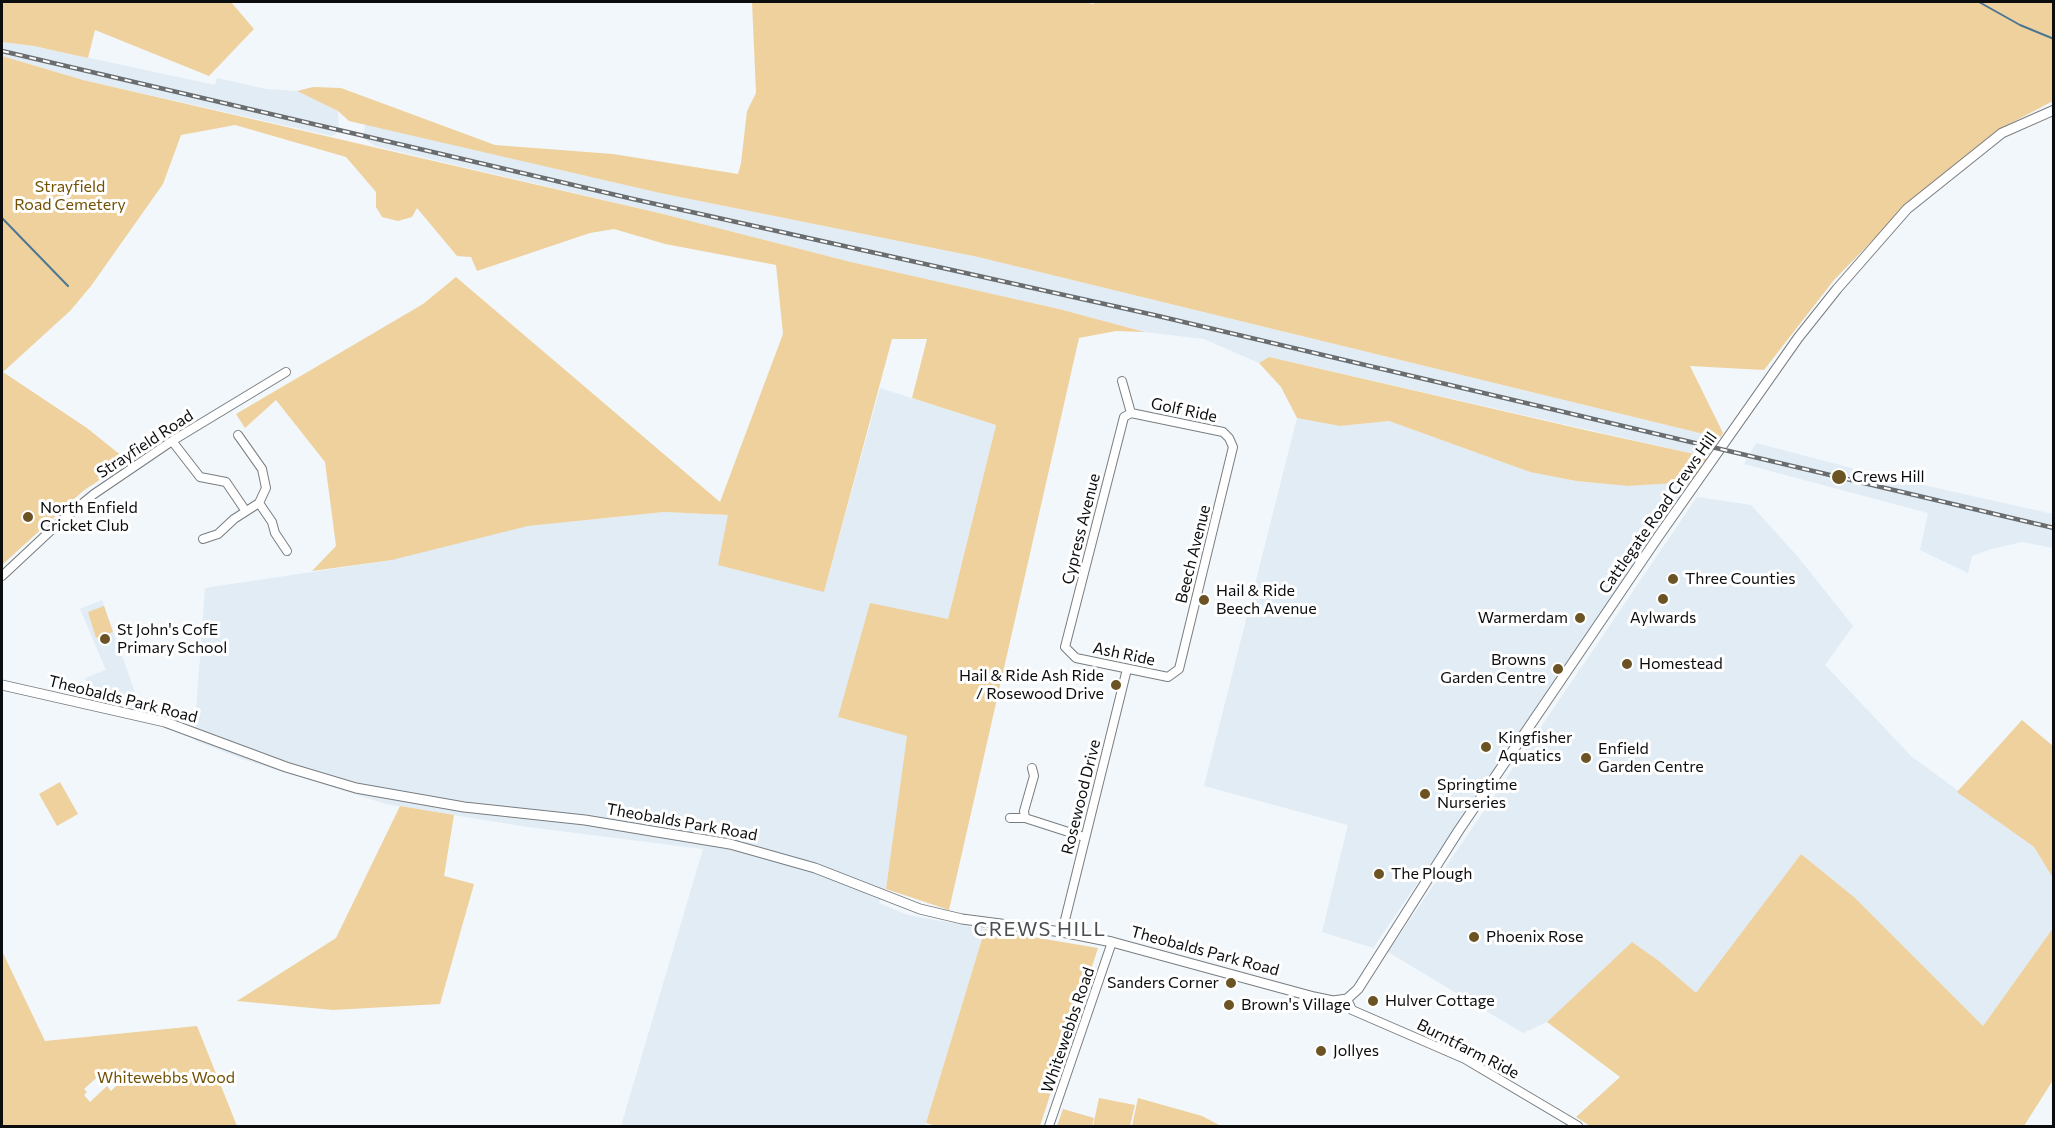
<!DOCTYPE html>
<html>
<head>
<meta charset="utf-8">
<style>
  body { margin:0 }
  #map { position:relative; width:2055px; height:1128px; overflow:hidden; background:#f1f7fb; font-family:Commissioner,sans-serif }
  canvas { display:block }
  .frame { position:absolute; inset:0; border:3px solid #0c0d0f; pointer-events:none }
</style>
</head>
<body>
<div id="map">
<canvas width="2055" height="1128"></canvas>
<div class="frame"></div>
</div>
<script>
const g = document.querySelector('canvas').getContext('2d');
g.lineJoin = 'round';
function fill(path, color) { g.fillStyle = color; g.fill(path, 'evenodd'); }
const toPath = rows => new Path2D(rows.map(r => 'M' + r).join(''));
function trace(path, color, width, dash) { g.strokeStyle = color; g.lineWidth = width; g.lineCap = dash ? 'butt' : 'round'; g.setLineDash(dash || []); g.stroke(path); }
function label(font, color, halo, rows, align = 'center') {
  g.font = font + ' Commissioner,sans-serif'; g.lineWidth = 6; g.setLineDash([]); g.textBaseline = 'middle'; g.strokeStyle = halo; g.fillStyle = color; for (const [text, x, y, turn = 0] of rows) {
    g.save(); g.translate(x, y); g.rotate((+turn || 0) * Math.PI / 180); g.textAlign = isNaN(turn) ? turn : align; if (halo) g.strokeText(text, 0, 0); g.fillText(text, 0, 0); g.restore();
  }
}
const built = toPath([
  [2,42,34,46,215,85,217,78,266,89,297,91,338,111,339,132,332,136,83,80,2,56],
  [365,124,660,193,978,257,1720,438,1708,457,1269,357,1259,363,1204,339,1145,332,1059,309,851,262,659,213,375,146,363,138],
  [880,388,996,425,948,619,838,717,908,736,886,889,879,903,908,915,985,929,925,1126,621,1126,703,849,528,827,386,804,242,759,194,740,205,588,392,560,528,526,664,512,728,515,824,592],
  [1297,418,1340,426,1389,421,1530,472,1576,481,1628,486,1692,482,1373,948,1322,932,1348,825,1204,786],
  [1756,443,1878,475,2053,514,2053,548,2022,542,1991,549,1972,556,1968,573,1920,550,1928,513,1744,464],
  [1697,497,1751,505,1798,557,1853,626,1825,665,1911,756,2034,847,2053,878,2053,928,1983,1026,1854,897,1801,854,1696,994,1659,961,1632,942,1547,1022,1523,1033,1388,952],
  [102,600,140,706,93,697,85,678,106,670,80,609]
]);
const green = toPath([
  [2,2,231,2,254,29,209,76,95,30,88,58,34,46,2,42],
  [752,2,1083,2,1094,4,1095,2,2053,2,2053,101,1998,130,1905,207,1834,280,1764,370,1690,366,1723,433,1720,438,978,257,660,193,349,121,338,111,297,91,313,87,341,88,495,145,613,154,738,174,741,163,747,111,756,93],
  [2,56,83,80,659,213,851,262,1059,309,1145,332,1116,331,1079,338,949,910,886,889,907,736,838,717,870,603,948,619,996,425,912,398,927,339,892,339,824,592,718,565,728,515,664,512,528,526,392,560,312,571,336,546,325,462,276,400,245,428,236,414,423,304,456,277,720,502,783,334,776,265,665,244,614,229,590,233,477,271,471,257,457,256,417,208,412,217,398,221,382,217,376,207,376,192,346,157,235,125,181,135,163,184,91,286,70,311,3,372,87,428,128,461,83,491,2,565],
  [1269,357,1585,430,1708,457,1692,482,1628,486,1576,481,1530,472,1389,421,1340,426,1297,418,1281,387,1259,363],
  [104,606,113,632,96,638,88,612],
  [2022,720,2053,746,2053,878,2034,847,1957,792],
  [60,782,78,814,57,826,39,794],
  [400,806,454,815,444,876,474,884,440,1004,333,1010,237,1001,336,938],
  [1801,854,1854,897,1983,1026,2053,928,2053,1080,2024,1126,1590,1126,1576,1117,1620,1077,1547,1022,1632,942,1659,961,1696,993],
  [985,929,1098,948,1040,1126,936,1126,926,1123],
  [2,951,45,1041,197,1026,237,1126,2,1126],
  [104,1071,117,1085,111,1091,107,1086,90,1102,84,1095,87,1092,84,1089],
  [1099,1098,1135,1105,1130,1126,1093,1126],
  [1138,1098,1202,1116,1221,1126,1132,1126],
  [1063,1109,1094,1118,1092,1126,1057,1126]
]);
const stream = toPath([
  [1979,2,2020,25,2054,39],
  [2,218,68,286]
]);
const minor = toPath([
  [1122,381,1131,413],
  [1131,413,1223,432,1229,438,1233,447,1179,669,1168,677,1076,658,1065,647,1124,417,1131,413],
  [238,435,262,469,266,488,259,503],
  [172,441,200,477,226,482,245,510],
  [203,539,218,534,234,519,259,503,272,522,275,533,287,551],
  [2,576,62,520,94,494,172,441,286,372],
  [1032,768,1034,776,1024,811,1025,818,1084,837],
  [1010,818,1025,818],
  [1062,932,1127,669],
  [1347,999,1352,1010,1465,1059,1578,1126],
  [1049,1126,1112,942]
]);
const tertiary = toPath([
  [2,685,165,722,286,767,356,788,464,807,585,820,730,844,815,868,920,909,962,919,1062,932,1112,942,1314,997,1333,1001,1347,999,1358,989,1459,830,1658,537,1798,338,1837,289,1907,209,2002,133,2054,110]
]);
const rail = toPath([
  [2,51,633,199,1154,315,2054,528]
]);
const markers = [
  [1839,477,8,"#6c5324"],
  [28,517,6,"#6c5324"],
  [1673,579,6,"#6c5324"],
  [1663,599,6,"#6c5324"],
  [1204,600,6,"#6c5324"],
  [1580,618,6,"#6c5324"],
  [105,639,6,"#6c5324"],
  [1627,664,6,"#6c5324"],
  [1558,669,6,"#6c5324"],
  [1116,685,6,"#6c5324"],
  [1486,747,6,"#6c5324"],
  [1586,758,6,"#6c5324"],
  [1425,794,6,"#6c5324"],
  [1379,874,6,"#6c5324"],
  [1474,937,6,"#6c5324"],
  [1231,983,6,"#6c5324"],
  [1373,1001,6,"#6c5324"],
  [1229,1005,6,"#6c5324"],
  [1321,1051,6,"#6c5324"]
];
const parkNames = [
  ["Strayfield",70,187],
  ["Road Cemetery",70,205],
  ["Whitewebbs Wood",166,1078]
];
const streetNames = [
  ["Golf Ride",1184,410,12],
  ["Strayfield Road",145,444,-33],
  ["Cattlegate Road Crews Hill",1658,513,-55],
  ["Cypress Avenue",1081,529,-76],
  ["Beech Avenue",1193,554,-76],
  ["Ash Ride",1124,654,12],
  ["Theobalds Park Road",123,699,14],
  ["Rosewood Drive",1081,797,-76],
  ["Theobalds Park Road",682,822,10],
  ["Theobalds Park Road",1205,951,15],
  ["Whitewebbs Road",1068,1030,-71],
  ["Burntfarm Ride",1468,1049,27]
];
const poiNames = [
  ["Crews Hill",1852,477],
  ["North Enfield",40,508],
  ["Cricket Club",40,526],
  ["Three Counties",1685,579],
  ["Hail & Ride",1216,591],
  ["Beech Avenue",1216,609],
  ["Warmerdam",1568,618,"right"],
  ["Aylwards",1663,618,"center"],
  ["St John's CofE",117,630],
  ["Primary School",117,648],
  ["Browns",1546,660,"right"],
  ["Garden Centre",1546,678,"right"],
  ["Homestead",1639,664],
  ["Hail & Ride Ash Ride",1104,676,"right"],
  ["/ Rosewood Drive",1104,694,"right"],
  ["Kingfisher",1498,738],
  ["Aquatics",1498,756],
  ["Enfield",1598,749],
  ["Garden Centre",1598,767],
  ["Springtime",1437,785],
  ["Nurseries",1437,803],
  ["The Plough",1391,874],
  ["Phoenix Rose",1486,937],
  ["Sanders Corner",1219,983,"right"],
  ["Hulver Cottage",1385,1001],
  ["Brown's Village",1241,1005],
  ["Jollyes",1333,1051]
];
const quarterNames = [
  ["CREWS HILL",1040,929]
];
fill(built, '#e1ecf5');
fill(green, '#efd19e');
trace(stream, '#4c7692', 2);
trace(minor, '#787d80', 10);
trace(tertiary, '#787d80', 11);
trace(minor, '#fff', 8);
trace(tertiary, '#fff', 9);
trace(rail, '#696d6f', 4.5);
trace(rail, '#fff', 2, [7]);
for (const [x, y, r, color] of markers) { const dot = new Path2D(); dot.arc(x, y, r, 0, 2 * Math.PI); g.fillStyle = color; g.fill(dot); trace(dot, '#fff', 2); }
label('16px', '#715104', '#fff', parkNames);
label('16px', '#0c0d0f', '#fff', streetNames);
label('16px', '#0c0d0f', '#fff', poiNames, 'left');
g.letterSpacing = '1.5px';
label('20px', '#494e51', '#fff', quarterNames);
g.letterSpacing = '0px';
</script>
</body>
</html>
